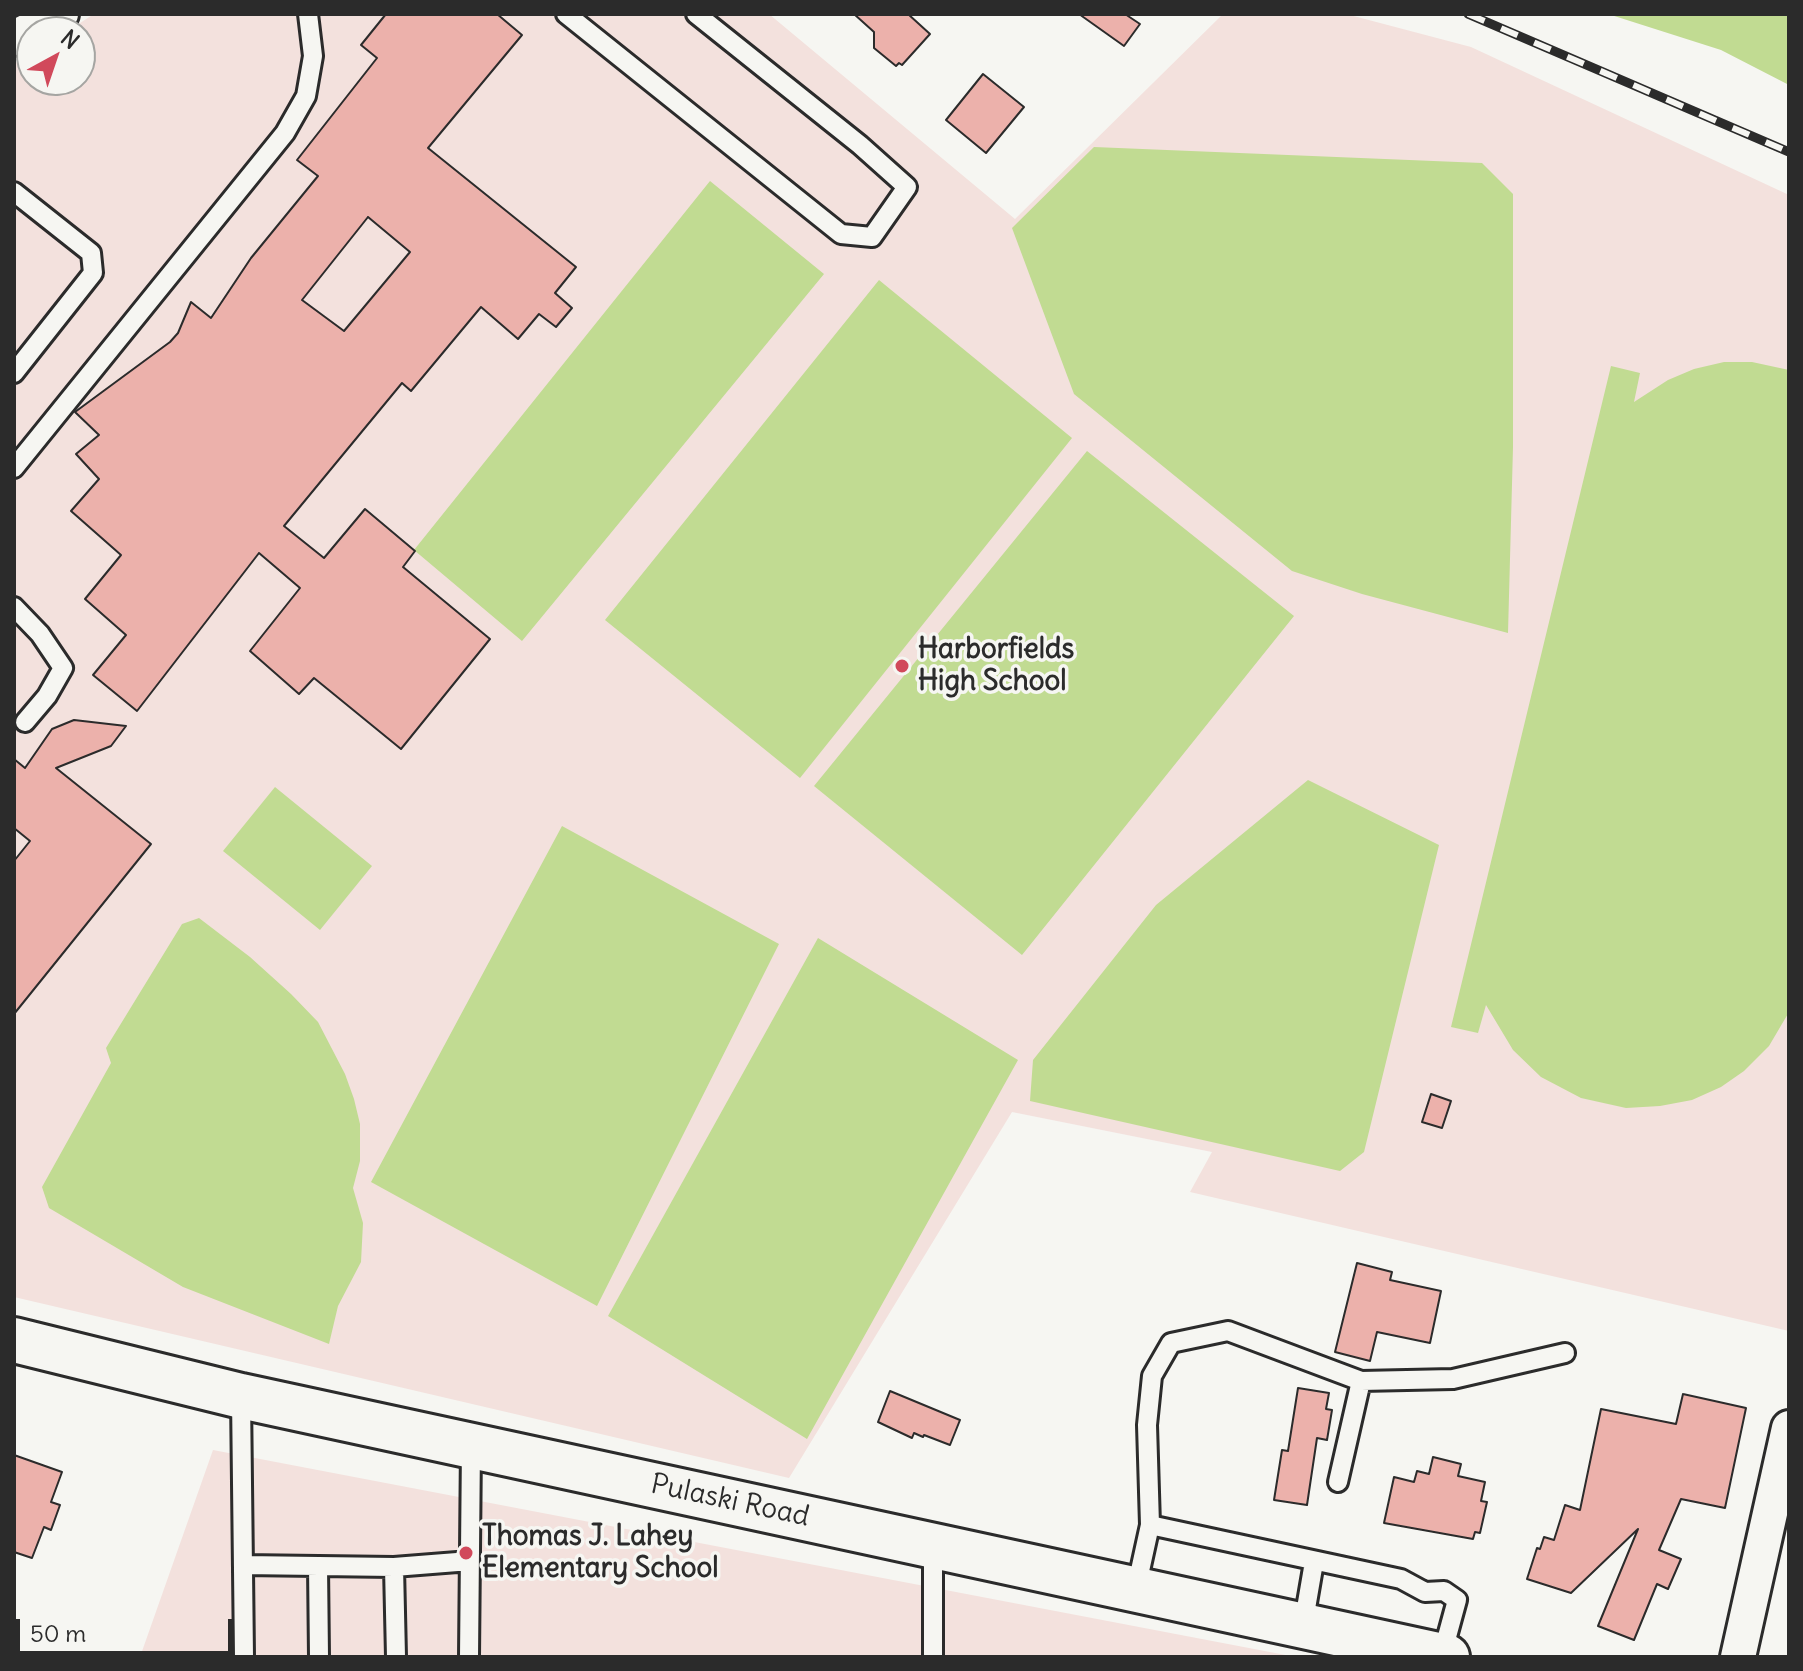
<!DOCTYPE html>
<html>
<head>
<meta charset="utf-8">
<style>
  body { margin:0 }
  #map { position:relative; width:1803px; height:1671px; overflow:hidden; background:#f6f6f2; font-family:Delius,sans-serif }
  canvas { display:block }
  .frame { position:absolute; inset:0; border:16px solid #2b2b2b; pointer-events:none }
  .north { position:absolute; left:16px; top:16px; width:80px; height:80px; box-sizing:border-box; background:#f6f6f2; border:2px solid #a5a5a2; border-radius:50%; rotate:40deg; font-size:22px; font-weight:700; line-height:32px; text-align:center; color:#2b2b2b }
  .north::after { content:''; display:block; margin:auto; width:28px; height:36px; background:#d1495b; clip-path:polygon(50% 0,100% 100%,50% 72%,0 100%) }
  .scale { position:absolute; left:16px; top:1619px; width:216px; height:36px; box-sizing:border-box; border:4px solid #2b2b2b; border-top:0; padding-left:10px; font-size:24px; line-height:28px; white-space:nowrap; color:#2b2b2b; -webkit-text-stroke:6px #f6f6f2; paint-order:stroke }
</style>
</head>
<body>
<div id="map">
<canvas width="1803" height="1671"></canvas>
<div class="frame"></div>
<div class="north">N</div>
<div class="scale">50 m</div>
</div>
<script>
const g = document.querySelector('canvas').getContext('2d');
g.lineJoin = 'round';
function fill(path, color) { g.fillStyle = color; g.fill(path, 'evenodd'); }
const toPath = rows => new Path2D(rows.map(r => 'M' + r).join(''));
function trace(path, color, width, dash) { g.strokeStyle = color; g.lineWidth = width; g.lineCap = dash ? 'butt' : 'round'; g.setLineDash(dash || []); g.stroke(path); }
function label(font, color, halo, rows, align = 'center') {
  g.font = font + ' Delius,sans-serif'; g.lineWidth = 7; g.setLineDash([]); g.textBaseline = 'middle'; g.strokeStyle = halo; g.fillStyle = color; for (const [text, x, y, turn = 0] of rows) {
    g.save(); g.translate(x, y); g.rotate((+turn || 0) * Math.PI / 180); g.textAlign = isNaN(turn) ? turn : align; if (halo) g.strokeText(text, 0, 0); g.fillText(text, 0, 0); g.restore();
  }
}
const built = toPath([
  [94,14,769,14,1015,219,1223,14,1346,14,1471,47,1789,195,1789,1331,1190,1192,1212,1152,1012,1112,789,1478,14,1297,14,64,32,53,32,80,80,80,80,32,66,32],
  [213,1450,1296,1657,140,1657]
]);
const green = toPath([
  [1608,14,1789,14,1789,85,1721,50],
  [1094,147,1482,163,1513,194,1513,447,1508,633,1362,594,1292,571,1074,394,1012,228],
  [710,181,824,274,522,641,414,550],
  [879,280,1072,438,800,778,605,620],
  [1724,362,1752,362,1789,370,1789,1012,1769,1046,1744,1071,1721,1087,1692,1100,1660,1106,1626,1108,1581,1098,1541,1077,1513,1050,1486,1005,1478,1033,1451,1027,1611,366,1640,373,1634,402,1668,380,1694,369],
  [1087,451,1294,616,1022,955,814,786],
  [1308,780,1439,845,1364,1152,1340,1171,1030,1101,1033,1060,1156,905],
  [275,787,372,866,320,930,223,851],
  [562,826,779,944,597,1306,371,1182],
  [199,918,250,957,291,994,318,1022,345,1074,354,1099,360,1124,360,1161,353,1188,363,1223,361,1262,338,1306,329,1344,183,1287,49,1208,42,1187,111,1063,106,1048,182,924],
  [818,938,1018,1060,807,1439,608,1316]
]);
const building = toPath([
  [386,14,497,14,522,35,428,148,576,267,555,293,572,308,556,327,539,314,518,339,481,307,411,391,402,383,284,526,324,558,365,509,415,551,403,567,490,639,401,749,314,678,299,694,250,651,300,588,259,553,137,711,93,675,126,635,85,599,121,555,71,511,99,479,76,454,99,435,75,412,170,342,178,333,191,302,211,318,251,258,318,176,297,160,377,58,361,45,386,14],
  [368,217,410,252,344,331,302,300,368,217],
  [854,14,908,14,930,34,902,65,899,63,896,66,874,48,874,32,854,14],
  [1079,14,1125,14,1140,24,1124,46,1079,14],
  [983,74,1024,107,986,153,946,120,983,74],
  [74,720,126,726,111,746,56,768,151,844,14,1014,14,861,30,841,14,828,14,759,25,768,52,729,74,720],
  [1431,1094,1451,1101,1442,1128,1422,1122,1431,1094],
  [1357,1263,1392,1272,1390,1280,1441,1291,1430,1343,1377,1332,1370,1361,1335,1352,1357,1263],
  [1298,1388,1329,1393,1326,1409,1332,1410,1327,1440,1317,1438,1307,1505,1274,1500,1282,1450,1288,1451,1298,1388],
  [890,1391,960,1420,950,1445,924,1435,923,1437,914,1433,912,1438,878,1422,890,1391],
  [1683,1394,1746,1408,1725,1508,1681,1499,1659,1550,1681,1559,1668,1589,1657,1584,1634,1640,1598,1626,1638,1529,1571,1593,1527,1579,1537,1548,1540,1549,1544,1537,1554,1540,1565,1505,1580,1510,1601,1409,1676,1424,1683,1394],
  [14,1455,62,1472,51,1502,60,1505,51,1530,44,1527,32,1558,14,1552,14,1455],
  [1433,1457,1461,1464,1458,1476,1485,1482,1481,1501,1487,1502,1480,1533,1475,1532,1473,1539,1384,1523,1394,1477,1414,1482,1417,1471,1429,1474,1433,1457]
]);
const service = toPath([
  [566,14,841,234,872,237,907,187,860,145,696,14],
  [14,192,91,253,93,273,14,373],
  [14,468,285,133,306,96,313,56,308,14],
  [14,607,40,634,63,668,47,696,25,722],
  [241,1396,244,1657],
  [1338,1482,1361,1381],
  [1150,1525,1147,1425,1152,1376,1171,1343,1228,1331,1361,1381,1453,1379,1565,1353],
  [243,1565,394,1567,470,1561],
  [318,1566,319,1657],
  [394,1567,396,1657],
  [1136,1589,1150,1525,1401,1579,1425,1592,1444,1591,1457,1600,1442,1655],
  [1303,1626,1314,1562],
  [469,1657,471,1445],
  [933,1657,933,1545]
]);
const minor = toPath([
  [14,38,61,14],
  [1738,1657,1789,1428]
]);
const secondary = toPath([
  [14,1340,241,1396,1447,1657]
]);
const rail = toPath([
  [1468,14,1789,152]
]);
const markers = [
  [902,666,8,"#d1495b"],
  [466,1553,8,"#d1495b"]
];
const poiNames = [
  ["Harborfields",918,650],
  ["High School",918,682],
  ["Thomas J. Lahey",482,1537],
  ["Elementary School",482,1569]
];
const streetNames = [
  ["Pulaski Road",730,1501,12]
];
fill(built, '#f3e1dd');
fill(green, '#c1db92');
fill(building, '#ecb1ab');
trace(building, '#2b2b2b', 2);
trace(service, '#2b2b2b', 24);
trace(minor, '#2b2b2b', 40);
trace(secondary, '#2b2b2b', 50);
trace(service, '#f6f6f2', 18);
trace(minor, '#f6f6f2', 34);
trace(secondary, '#f6f6f2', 44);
trace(rail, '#2b2b2b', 9);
trace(rail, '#f6f6f2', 6, [18]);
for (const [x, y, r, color] of markers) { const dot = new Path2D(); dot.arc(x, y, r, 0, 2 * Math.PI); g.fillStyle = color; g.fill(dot); trace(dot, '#f6f6f2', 3); }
label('bold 28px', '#2b2b2b', '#f6f6f2', poiNames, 'left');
label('28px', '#2b2b2b', '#f6f6f2', streetNames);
</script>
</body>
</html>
